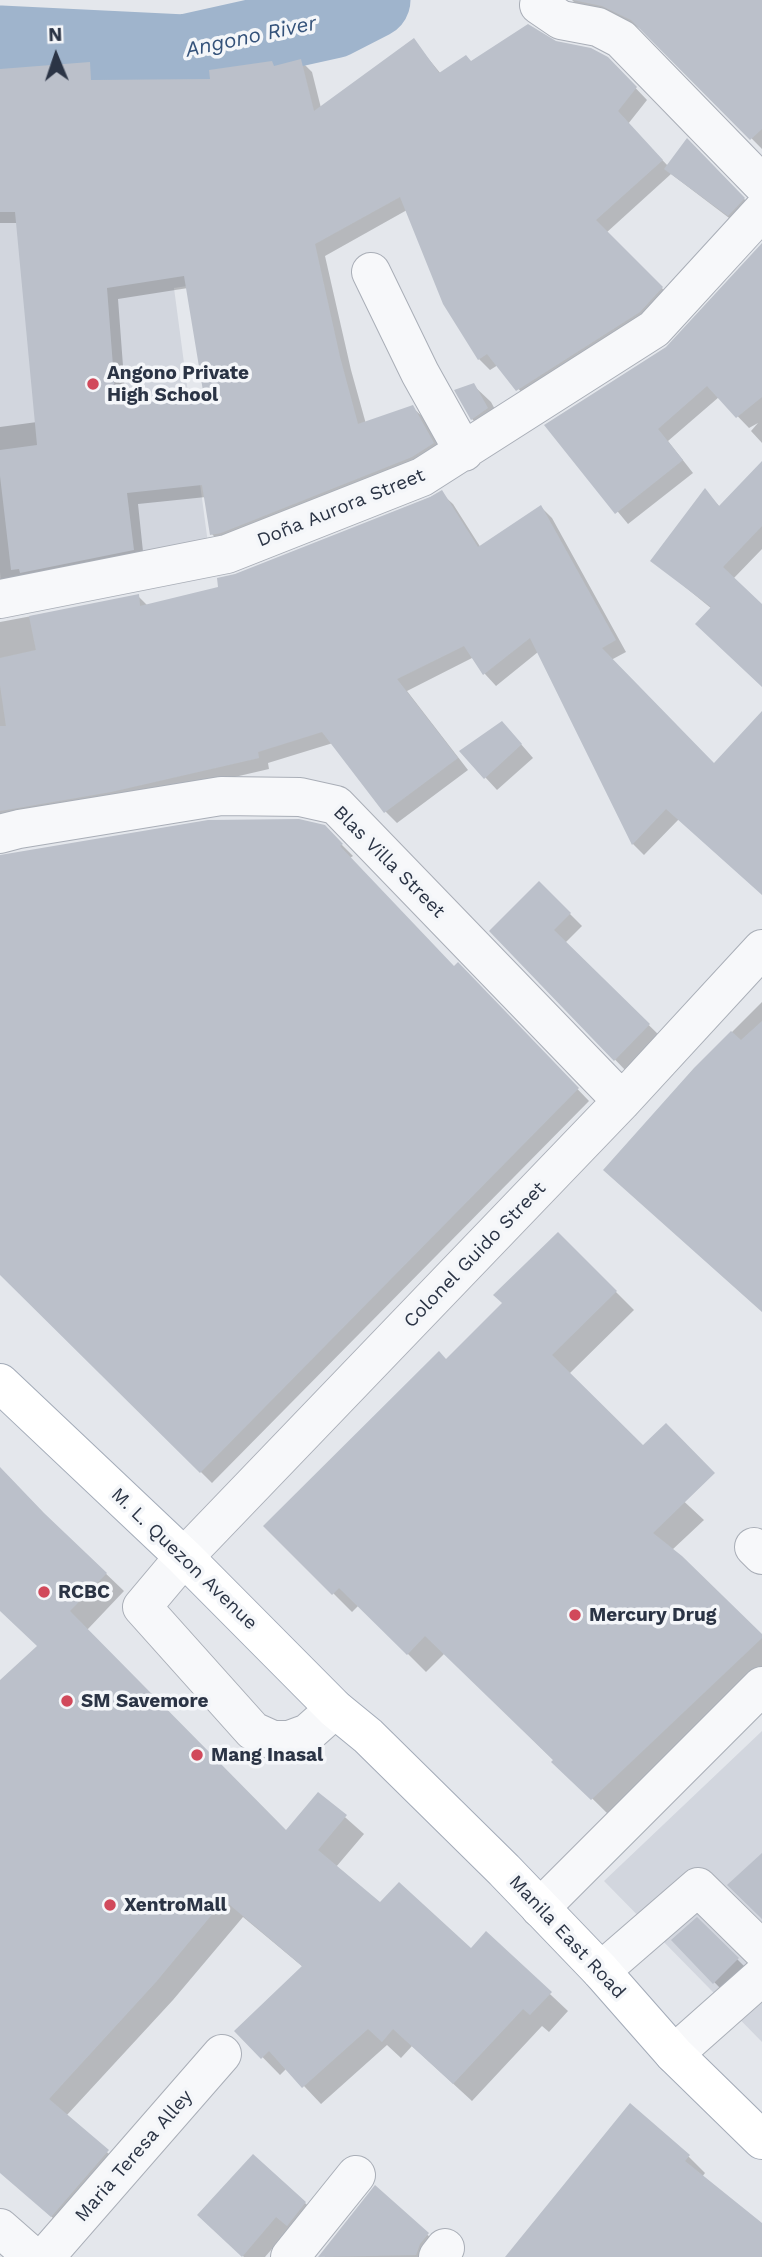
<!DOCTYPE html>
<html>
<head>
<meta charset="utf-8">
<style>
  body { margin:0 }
  #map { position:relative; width:762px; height:2257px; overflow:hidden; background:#e4e7ec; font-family:"Work Sans",sans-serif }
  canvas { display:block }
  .north { position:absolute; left:21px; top:21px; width:70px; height:70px; -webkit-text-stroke:5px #f4f6f9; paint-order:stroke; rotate:358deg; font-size:19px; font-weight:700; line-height:28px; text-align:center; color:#2b3445 }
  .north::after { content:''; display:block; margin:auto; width:24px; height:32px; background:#2b3445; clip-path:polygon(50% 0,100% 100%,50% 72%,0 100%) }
</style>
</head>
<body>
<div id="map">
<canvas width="762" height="2257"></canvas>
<div class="north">N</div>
</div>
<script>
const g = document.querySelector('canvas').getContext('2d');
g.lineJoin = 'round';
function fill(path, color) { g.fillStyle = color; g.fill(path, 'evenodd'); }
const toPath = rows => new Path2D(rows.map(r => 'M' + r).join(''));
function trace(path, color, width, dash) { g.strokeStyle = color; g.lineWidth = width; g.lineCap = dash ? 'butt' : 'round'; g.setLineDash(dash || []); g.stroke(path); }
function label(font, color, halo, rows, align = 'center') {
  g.font = font + ' "Work Sans",sans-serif'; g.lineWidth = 7; g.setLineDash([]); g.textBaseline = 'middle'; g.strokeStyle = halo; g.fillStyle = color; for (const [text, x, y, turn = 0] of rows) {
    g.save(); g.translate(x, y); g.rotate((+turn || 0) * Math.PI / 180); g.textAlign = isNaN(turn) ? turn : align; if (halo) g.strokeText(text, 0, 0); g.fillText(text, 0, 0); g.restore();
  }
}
const built = toPath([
  [0,82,227,280,174,288,209,551,2,590,0,572],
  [762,1731,762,2042,604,1881]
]);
const shadow = toPath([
  [572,0,762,0,762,149,648,33,620,17,581,9],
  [414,41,441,74,472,63,556,43,607,58,647,100,628,124,668,166,687,141,756,211,741,227,671,174,606,233,673,299,529,401,498,365,490,370,479,359,407,210,325,256,351,370,366,424,412,407,424,418,444,455,223,546,212,534,206,497,138,504,144,561,0,592,0,427,37,422,18,223,0,223,0,70,89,64,100,75,101,81,212,80,272,63,275,67,301,61,312,72,321,108],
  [188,288,206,399,126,406,118,299],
  [762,246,762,443,751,431,758,423,749,428,719,397,668,441,693,473,628,524,547,426,671,345],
  [473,385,491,402,504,426,490,436,472,419],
  [762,463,762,549,733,579,762,606,762,686,712,609,652,560,705,491,720,507],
  [441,493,453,504,481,548,541,507,552,518,626,652,611,660,714,766,762,714,762,893,679,819,644,855,633,844,538,652,496,686,485,674,474,657,407,691,468,770,397,823,386,812,333,743,268,763,269,769,123,803,0,827,0,622,138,596,148,606,220,588,236,576],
  [514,736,533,758,497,790,485,777],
  [324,827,353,856,350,858,455,968,458,965,589,1101,212,1483,0,1272,0,856],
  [539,883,582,926,565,943,662,1038,627,1072,491,931],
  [762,1002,762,1311,695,1069],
  [558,1234,634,1310,569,1374,648,1468,704,1520,672,1550,762,1636,762,1674,611,1817,445,1653,426,1672,359,1605,352,1612,266,1526,446,1361,504,1303],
  [0,1468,52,1522,124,1591,87,1630,286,1833,319,1794,364,1834,336,1867,381,1905,471,1950,486,1934,568,2011,549,2032,542,2026,472,2101,412,2046,401,2058,387,2045,321,2104,287,2068,280,2075,237,2031,303,1967,243,1917,173,2000,66,2116,126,2169,70,2233,3,2174,0,2139,0,1682,39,1647,0,1610],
  [697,1919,744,1966,721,1989,673,1940],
  [630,2106,689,2157,705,2173,702,2177,762,2225,762,2257,507,2257],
  [375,2188,441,2247,432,2257,325,2257,323,2254],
  [305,2203,318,2215,289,2229,265,2257,244,2257,212,2227]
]);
const river = toPath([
  [0,44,184,53,333,20,372,0]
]);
const building = toPath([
  [573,0,762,0,762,129,750,140,631,20,602,6],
  [528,24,556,41,591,48,608,57,637,87,618,111,663,160,596,220,663,287,640,312,516,391,487,354,478,360,443,304,400,197,315,244,340,357,358,424,413,405,434,443,412,457,221,533,210,535,202,485,127,493,134,550,20,573,19,569,11,570,0,476,0,450,37,445,15,212,0,212,0,69,90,62,91,80,210,79,209,70,272,61,274,66,301,59,314,111,414,38,439,73,466,55,471,61],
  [184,276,204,397,116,405,107,288],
  [687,138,745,198,728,216,664,169],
  [762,243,762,397,736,418,707,386,658,429,683,460,615,514,544,425,666,347],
  [474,383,488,408,471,420,454,390],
  [762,461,762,526,723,567,762,604,762,687,695,624,711,607,650,561,705,488,719,506],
  [442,490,478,547,541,505,616,640,602,648,714,763,762,711,762,895,666,809,632,845,530,638,483,675,464,646,397,679,458,758,384,813,322,732,258,752,259,758,111,792,0,811,0,726,6,726,0,685,0,658,36,650,29,616,139,594,140,606,218,587,217,578,235,574,430,497],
  [502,721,522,744,484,779,459,751],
  [299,819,325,825,343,844,340,846,454,966,458,962,579,1088,200,1473,0,1275,0,855,208,820],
  [539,881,571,913,554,930,650,1024,614,1061,489,931],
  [762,1021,762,1312,603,1170,694,1068,731,1031,741,1040],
  [558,1232,617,1291,552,1355,643,1445,666,1423,715,1473,653,1533,682,1556,762,1634,762,1638,591,1800,551,1762,553,1760,425,1636,407,1655,339,1588,332,1595,263,1526,439,1351,446,1359,502,1303,493,1295],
  [0,1467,44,1513,107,1573,70,1611,286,1830,318,1792,347,1815,318,1850,380,1902,399,1882,471,1948,486,1931,552,1992,530,2015,523,2009,453,2084,393,2029,382,2042,368,2029,302,2088,269,2051,261,2059,234,2031,302,1966,224,1900,156,1982,49,2099,109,2150,51,2217,0,2173,0,1680,37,1646,0,1611],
  [762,1853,762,1919,727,1885],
  [697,1917,739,1958,713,1984,671,1940],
  [630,2103,690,2155,685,2161,762,2223,762,2257,505,2257],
  [253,2154,306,2202,287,2226,276,2217,242,2257,197,2215],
  [375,2185,429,2233,420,2244,416,2255,318,2257]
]);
const minor = toPath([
  [539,5,561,20,598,27,621,39,762,184],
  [371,272,420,373,464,452],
  [0,599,227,554,422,477,654,329,762,211],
  [0,834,19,829,221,796,300,797,336,805,622,1101],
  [754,1547,762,1555],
  [335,1709,308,1733,289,1740,273,1740,253,1731,142,1607,184,1557,622,1101,762,949],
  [540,1908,762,1686],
  [601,1971,698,1887,762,1950],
  [674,2054,762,1976],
  [0,2228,33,2257],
  [45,2257,222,2054],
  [290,2257,356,2175],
  [438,2257,445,2248]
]);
const major = toPath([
  [0,1383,184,1557,335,1709,368,1736,504,1870,601,1971,674,2054,762,2140]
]);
const markers = [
  [93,384,7,"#d1495b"],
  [44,1592,7,"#d1495b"],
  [575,1615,7,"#d1495b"],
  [67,1701,7,"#d1495b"],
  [197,1755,7,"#d1495b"],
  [110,1905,7,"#d1495b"]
];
const poiNames = [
  ["Angono Private",107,373],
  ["High School",107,395],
  ["RCBC",58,1592],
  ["Mercury Drug",589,1615],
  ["SM Savemore",81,1701],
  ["Mang Inasal",211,1755],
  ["XentroMall",124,1905]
];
const streetNames = [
  ["Doña Aurora Street",341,508,-22],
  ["Blas Villa Street",389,862,45],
  ["Colonel Guido Street",475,1255,-46],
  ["M. L. Quezon Avenue",184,1559,44],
  ["Manila East Road",567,1937,47],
  ["Maria Teresa Alley",134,2156,-49]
];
const waterNames = [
  ["Angono River",251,37,-12]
];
fill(built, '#d2d6de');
fill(shadow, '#0003');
trace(river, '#9fb4cc', 77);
fill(building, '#bbc0ca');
trace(minor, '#a9aeb7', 40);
trace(major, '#a3abb8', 40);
trace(minor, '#f7f8fa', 38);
trace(major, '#fff', 38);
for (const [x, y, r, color] of markers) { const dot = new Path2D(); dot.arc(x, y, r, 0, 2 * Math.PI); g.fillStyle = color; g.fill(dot); trace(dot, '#f4f6f9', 2.5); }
label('bold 19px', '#2b3445', '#f4f6f9', poiNames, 'left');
label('19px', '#2b3445', '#f4f6f9', streetNames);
label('italic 21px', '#34527a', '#f4f6f9', waterNames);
</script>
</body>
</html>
